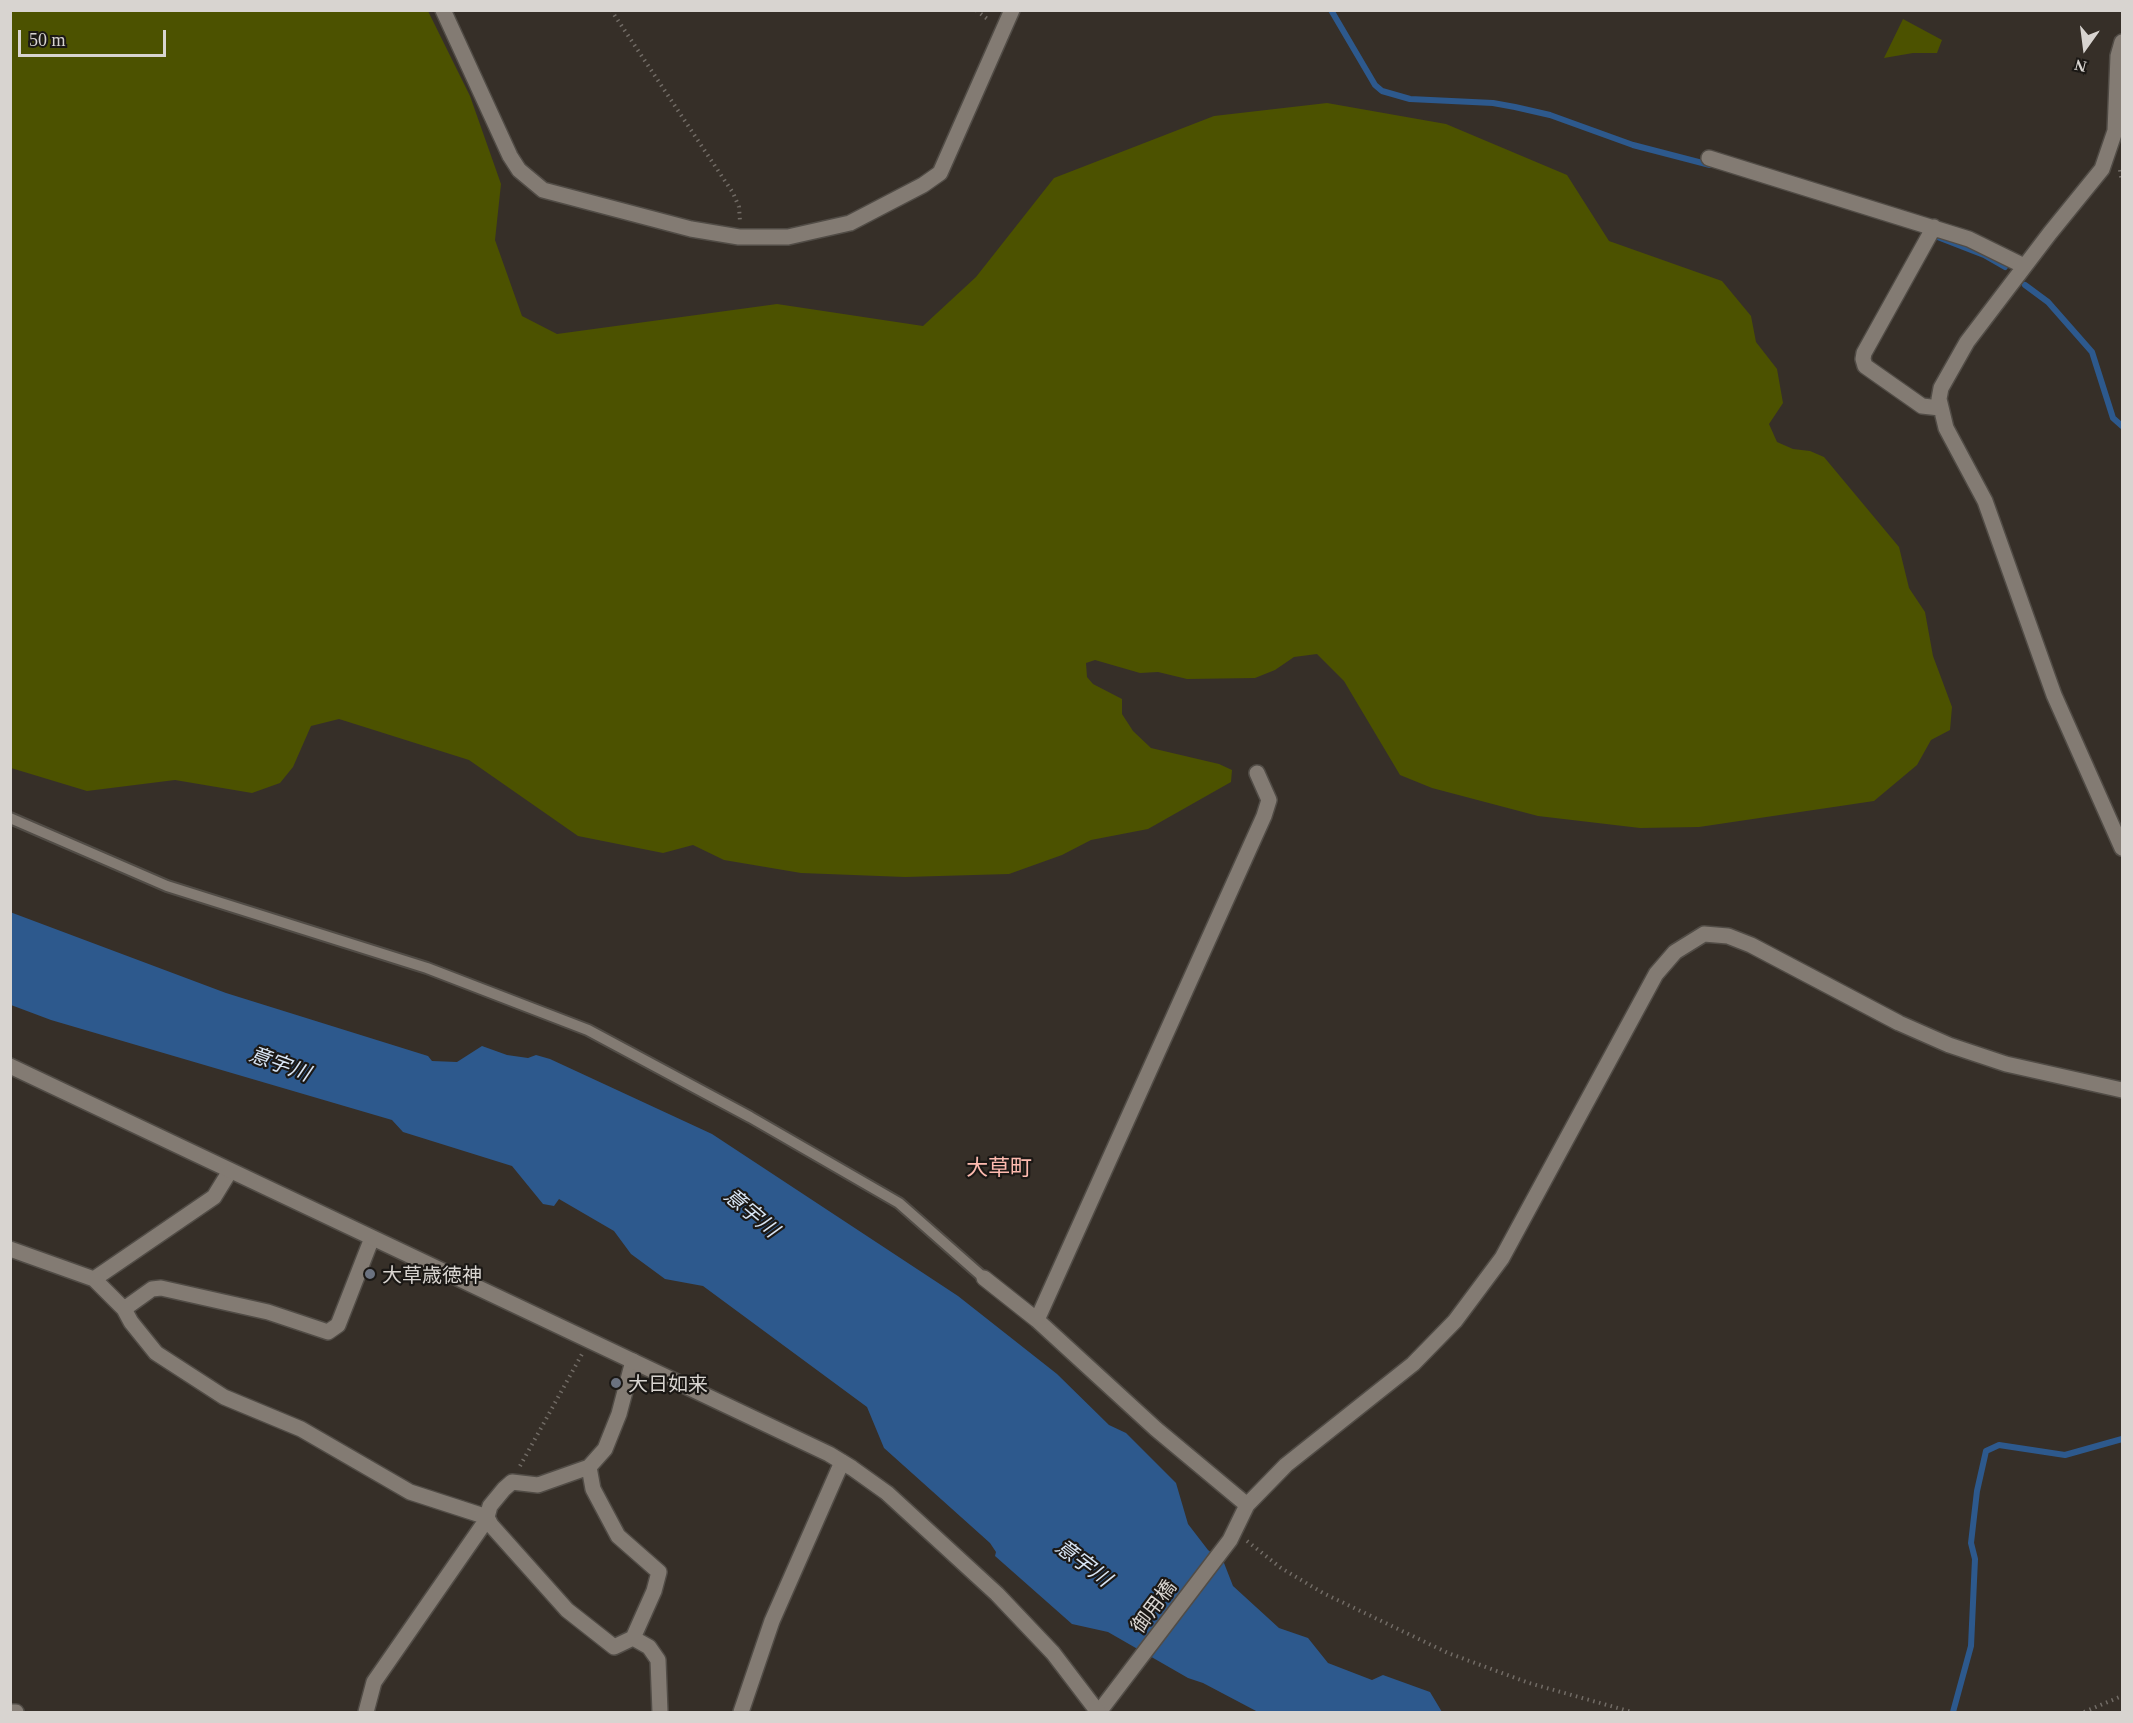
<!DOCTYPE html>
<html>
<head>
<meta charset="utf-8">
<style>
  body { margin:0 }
  #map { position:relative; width:2133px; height:1723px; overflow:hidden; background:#362f28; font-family:Georgia,serif }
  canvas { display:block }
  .frame { position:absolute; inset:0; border:12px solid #d8d4d0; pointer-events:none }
  .north { position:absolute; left:2055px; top:18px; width:60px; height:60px; -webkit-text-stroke:4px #1b1815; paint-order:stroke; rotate:194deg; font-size:16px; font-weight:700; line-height:24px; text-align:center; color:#d8d4d0 }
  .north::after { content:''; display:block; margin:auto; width:21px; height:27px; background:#d8d4d0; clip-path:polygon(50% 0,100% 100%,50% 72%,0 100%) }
  .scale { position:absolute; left:18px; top:30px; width:148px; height:27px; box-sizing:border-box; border:3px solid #d8d4d0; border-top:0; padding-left:8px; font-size:18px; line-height:21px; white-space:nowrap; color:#d8d4d0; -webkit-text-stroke:4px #1b1815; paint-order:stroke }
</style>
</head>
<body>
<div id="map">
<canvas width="2133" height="1723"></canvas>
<div class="frame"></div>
<div class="north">N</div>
<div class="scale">50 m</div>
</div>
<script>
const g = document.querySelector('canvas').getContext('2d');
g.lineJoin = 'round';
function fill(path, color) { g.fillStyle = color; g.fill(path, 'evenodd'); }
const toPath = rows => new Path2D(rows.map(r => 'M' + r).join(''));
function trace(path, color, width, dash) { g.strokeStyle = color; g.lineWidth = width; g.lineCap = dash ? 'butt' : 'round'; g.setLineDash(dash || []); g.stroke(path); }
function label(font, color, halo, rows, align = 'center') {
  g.font = font + ' Georgia,"Noto Sans JP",serif'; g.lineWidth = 4.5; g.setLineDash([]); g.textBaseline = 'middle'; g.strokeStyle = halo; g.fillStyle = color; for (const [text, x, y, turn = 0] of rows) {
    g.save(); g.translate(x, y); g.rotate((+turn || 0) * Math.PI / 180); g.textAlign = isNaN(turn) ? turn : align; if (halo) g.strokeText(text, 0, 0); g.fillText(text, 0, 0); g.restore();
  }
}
const green = toPath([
  [10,11,428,11,470,96,501,184,495,240,522,316,557,334,777,304,923,326,976,277,1054,178,1214,116,1327,103,1446,124,1567,175,1609,241,1722,281,1751,316,1756,342,1777,369,1783,403,1769,424,1777,442,1793,449,1810,451,1824,457,1899,547,1909,588,1925,612,1933,656,1952,707,1950,730,1931,740,1917,765,1874,801,1699,827,1640,828,1538,816,1432,788,1400,775,1344,681,1317,654,1294,657,1275,670,1255,678,1187,679,1158,672,1140,673,1095,660,1086,663,1087,677,1093,684,1122,699,1122,714,1133,731,1151,748,1219,764,1232,770,1231,782,1148,829,1091,840,1062,855,1009,874,905,877,801,873,724,860,693,845,663,853,578,836,469,760,339,719,311,726,293,767,280,783,252,793,175,780,87,791,11,768],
  [1903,19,1942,40,1937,53,1913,53,1884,58]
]);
const water = toPath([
  [10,912,226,993,428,1056,432,1061,457,1062,482,1046,507,1055,528,1058,536,1055,550,1059,712,1134,958,1296,1057,1374,1109,1425,1126,1433,1176,1483,1188,1524,1208,1550,1224,1563,1233,1586,1279,1628,1308,1638,1328,1663,1372,1680,1383,1675,1430,1692,1442,1712,1258,1712,1203,1683,1188,1678,1108,1632,1072,1624,995,1556,996,1552,990,1543,884,1448,867,1407,703,1286,665,1279,631,1254,614,1231,559,1199,554,1206,543,1204,512,1166,403,1132,392,1120,51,1020,11,1005]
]);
const stream = toPath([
  [1331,10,1375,85,1382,91,1410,99,1493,103,1515,107,1550,115,1633,145,1710,165],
  [1935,236,1984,255,2005,267],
  [2025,285,2048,302,2092,352,2113,418,2122,426],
  [1953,1712,1971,1646,1975,1559,1971,1543,1977,1491,1986,1451,1999,1445,2065,1455,2122,1439]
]);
const path = toPath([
  [611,10,733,193,739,207,740,221],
  [976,10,990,21],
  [2120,170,2122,182],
  [520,1466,582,1354],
  [1247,1541,1281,1568,1323,1593,1448,1653,1529,1683,1632,1712],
  [2084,1712,2122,1696]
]);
const service = toPath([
  [10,818,167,886,427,968,588,1030,750,1117,899,1203,984,1278]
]);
const minor = toPath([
  [443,10,510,156,519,170,543,190,691,229,739,237,788,237,850,223,923,185,940,173,1012,10],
  [2122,42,2118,56,2115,131,2102,169,2050,233,1967,342,1941,388,1939,399,1946,428,1985,501,2054,695,2122,848],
  [1709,158,1969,239,2024,266],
  [1934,227,1864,353,1863,359,1865,366,1922,406,1940,408],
  [10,1249,94,1279,124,1309,131,1322,156,1353,224,1397,301,1429,410,1492,487,1517,491,1525,567,1610,614,1647,633,1638,654,1591,659,1572,618,1536,593,1489,589,1467,538,1485,512,1482,504,1489,490,1506,487,1517,485,1522,374,1682,366,1712],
  [984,1278,1037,1320,1156,1429,1247,1505],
  [94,1279,214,1197,230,1171],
  [124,1309,152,1289,161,1288,268,1312,328,1332,338,1325,372,1238],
  [1037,1320,1264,816,1269,800,1257,773],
  [589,1467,605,1449,619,1414,633,1361],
  [633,1638,649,1647,658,1660,660,1712],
  [10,1712,16,1712],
  [741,1712,772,1621,842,1462],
  [1099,1712,1230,1540,1247,1505,1286,1465,1413,1364,1455,1321,1502,1258,1656,974,1675,952,1704,934,1728,936,1751,945,1899,1023,1949,1045,2006,1064,2122,1090]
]);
const tertiary = toPath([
  [10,1066,829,1454,852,1468,887,1493,997,1594,1053,1653,1098,1712]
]);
const markers = [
  [370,1274,6,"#6b7280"],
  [616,1383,6,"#6b7280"]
];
const poiNames = [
  ["大草歳徳神",382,1274],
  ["大日如来",628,1383]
];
const streetNames = [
  ["御用橋",1153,1606,-53]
];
const waterNames = [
  ["意宇川",280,1063,20],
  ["意宇川",752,1212,40],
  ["意宇川",1084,1562,37]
];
const quarterNames = [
  ["大草町",999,1167]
];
fill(green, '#4c5200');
fill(water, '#2d598d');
trace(stream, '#2d598d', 6);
trace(service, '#514c46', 14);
trace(minor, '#514c46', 18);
trace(tertiary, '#514c46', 18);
trace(path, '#726c66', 4, [1.5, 4.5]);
trace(service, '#837b73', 10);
trace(minor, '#837b73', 15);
trace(tertiary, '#837b73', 15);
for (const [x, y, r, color] of markers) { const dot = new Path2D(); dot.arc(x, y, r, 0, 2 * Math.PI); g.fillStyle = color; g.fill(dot); trace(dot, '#1b1815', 2); }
label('20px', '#d8d4d0', '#1b1815', poiNames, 'left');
label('20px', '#d8d4d0', '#1b1815', streetNames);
label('italic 21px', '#d8e5f5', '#1b1815', waterNames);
label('22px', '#fdbaaf', '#1b1815', quarterNames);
</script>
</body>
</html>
